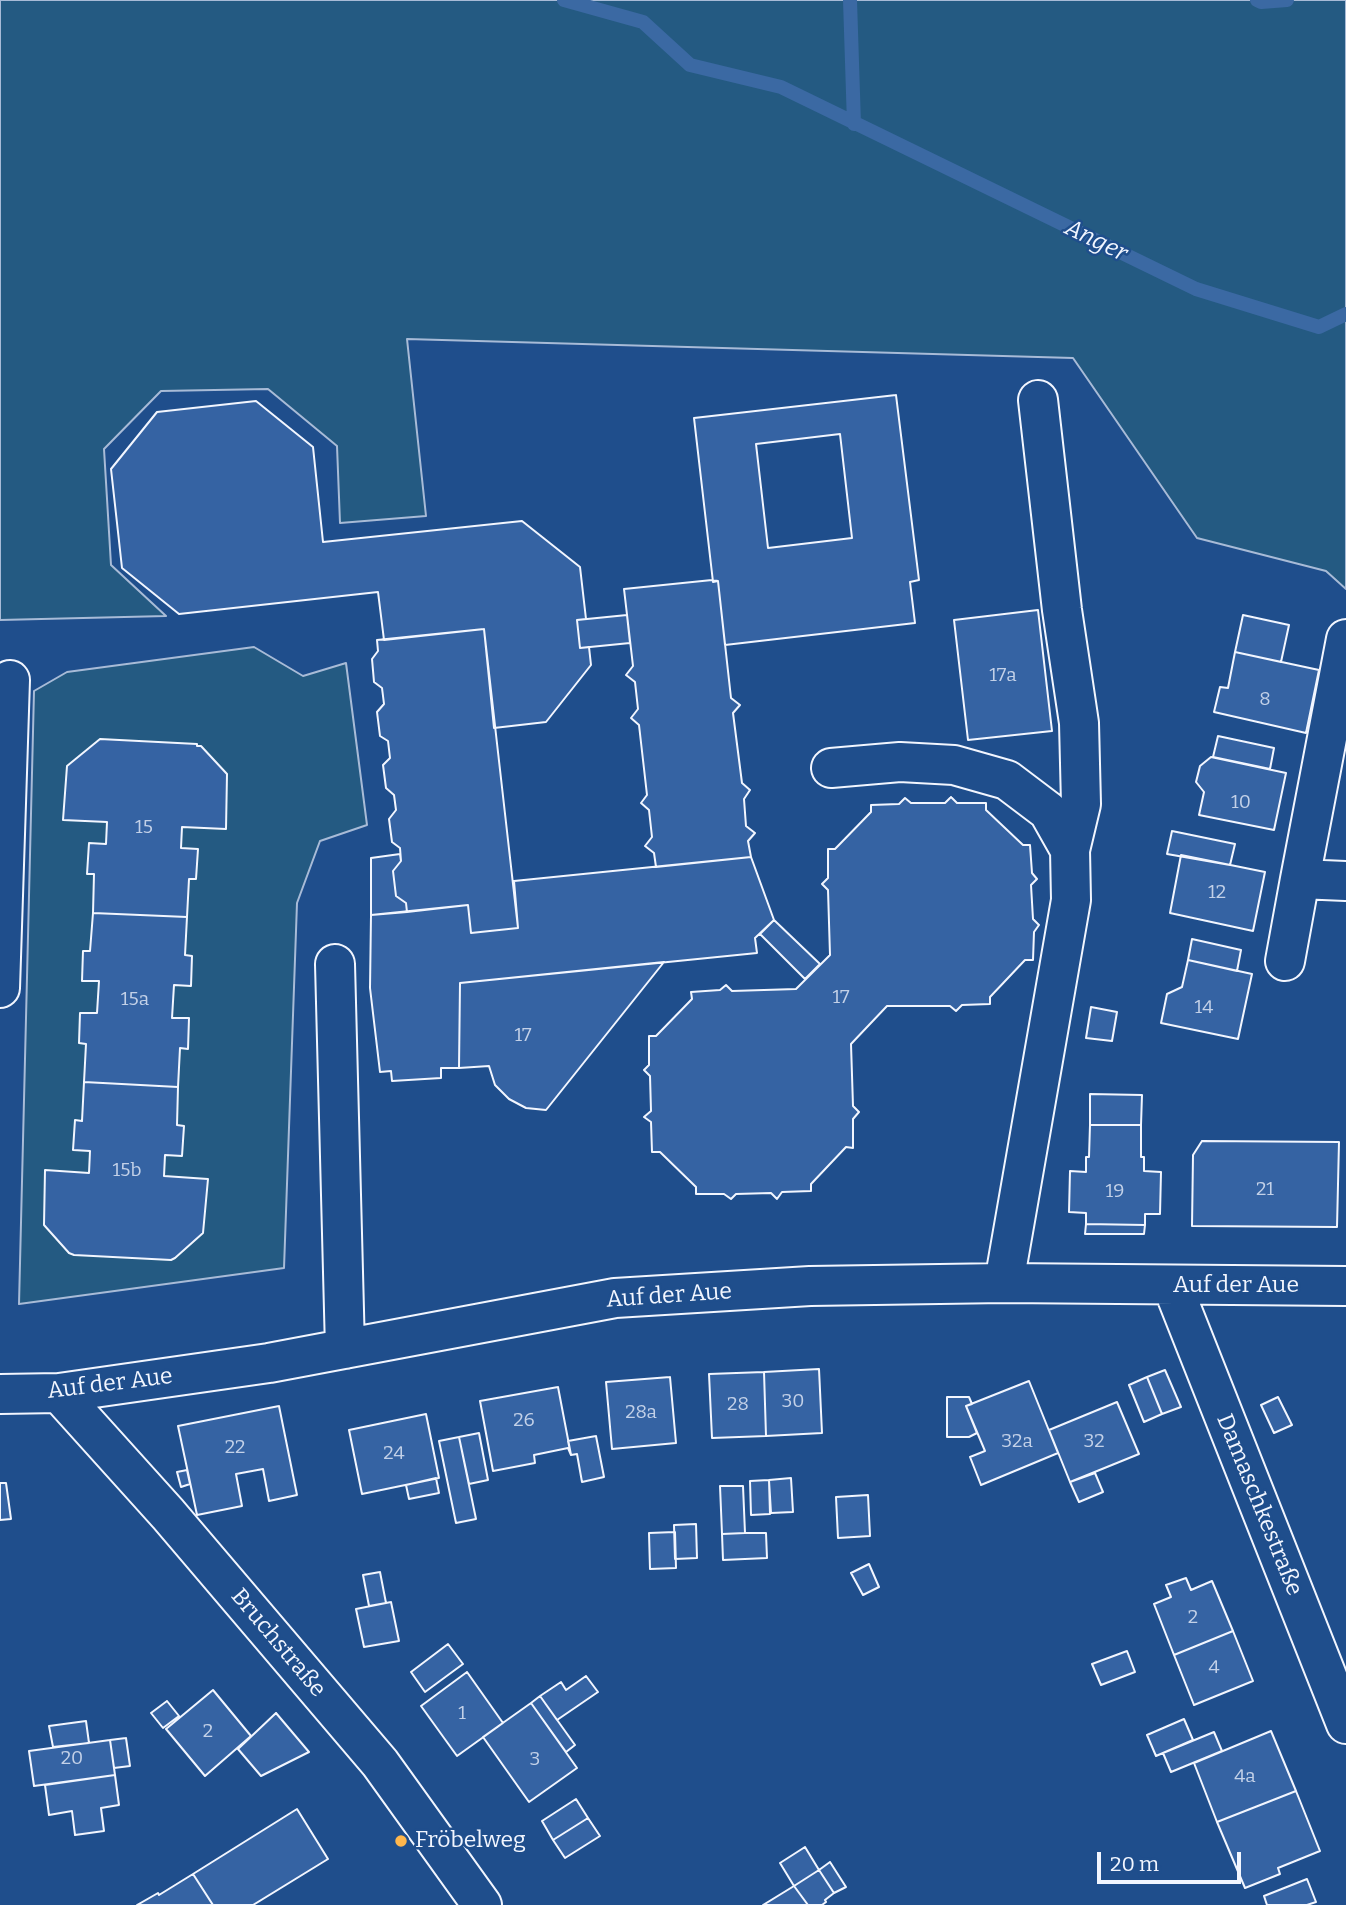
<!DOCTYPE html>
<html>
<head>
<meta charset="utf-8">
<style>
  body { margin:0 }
  #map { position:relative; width:1346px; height:1905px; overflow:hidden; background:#1f4e8c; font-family:Bitter,serif }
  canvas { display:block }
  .scale { position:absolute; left:1097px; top:1852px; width:144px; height:32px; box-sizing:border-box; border:4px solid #f2f6ff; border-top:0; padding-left:9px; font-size:21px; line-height:24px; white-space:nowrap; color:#f2f6ff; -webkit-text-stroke:5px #1f4e8c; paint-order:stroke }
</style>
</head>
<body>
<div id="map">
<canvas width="1346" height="1905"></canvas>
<div class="scale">20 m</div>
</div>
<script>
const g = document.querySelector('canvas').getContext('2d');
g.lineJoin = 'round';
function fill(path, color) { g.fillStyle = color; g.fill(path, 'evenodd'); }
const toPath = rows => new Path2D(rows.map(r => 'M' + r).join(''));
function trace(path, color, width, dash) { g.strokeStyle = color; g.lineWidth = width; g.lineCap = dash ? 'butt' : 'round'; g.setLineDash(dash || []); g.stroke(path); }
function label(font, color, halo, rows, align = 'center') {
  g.font = font + ' Bitter,serif'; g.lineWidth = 5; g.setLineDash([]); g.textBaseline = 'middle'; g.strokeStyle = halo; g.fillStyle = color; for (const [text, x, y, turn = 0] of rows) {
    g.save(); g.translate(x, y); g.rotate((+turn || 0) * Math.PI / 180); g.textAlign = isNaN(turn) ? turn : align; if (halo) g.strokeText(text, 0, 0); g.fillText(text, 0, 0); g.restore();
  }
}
const green = toPath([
  [0,0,1346,0,1346,589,1326,571,1197,538,1073,358,407,339,426,516,340,523,337,446,268,389,161,391,104,449,111,565,166,616,0,620,0,0],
  [254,647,303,676,346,663,367,825,320,841,297,903,284,1268,19,1304,34,691,67,672,254,647]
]);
const stream = toPath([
  [564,0,643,22,690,65,781,87,1196,289,1319,327,1346,314],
  [850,0,854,124],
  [1257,0,1261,2,1287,0]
]);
const building = toPath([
  [896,395,919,580,910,582,915,623,725,645,718,581,713,582,694,418,896,395],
  [840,434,852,538,768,548,756,444,840,434],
  [256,401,313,447,323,542,522,521,580,567,586,619,577,620,580,648,589,647,591,665,546,722,494,728,484,629,384,640,378,592,179,614,122,568,111,469,157,412,256,401],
  [712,580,718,581,731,698,740,705,733,713,742,783,750,790,744,799,746,826,755,833,748,841,751,857,656,867,654,853,645,846,652,837,649,810,641,803,647,795,639,725,631,718,638,709,635,682,626,675,633,666,624,589,712,580],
  [1038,610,1052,731,968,740,954,620,1038,610],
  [627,615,630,643,580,648,577,620,627,615],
  [1243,615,1289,625,1281,662,1235,652,1243,615],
  [484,629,518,928,471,933,468,905,407,912,406,903,396,896,393,871,401,861,400,848,392,842,389,819,396,810,394,795,386,788,383,765,390,758,388,741,380,736,377,712,384,704,382,688,374,682,372,659,378,651,377,640,484,629],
  [1235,652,1319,670,1306,733,1214,712,1220,687,1228,688,1235,652],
  [1218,736,1274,748,1270,769,1213,757,1218,736],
  [100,739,197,744,197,746,201,746,227,774,226,829,182,827,181,848,198,849,196,879,189,879,187,917,93,913,94,874,87,874,89,843,106,844,107,822,63,820,67,766,100,739],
  [1211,757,1286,773,1274,830,1199,815,1204,792,1196,782,1200,766,1211,757],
  [951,797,957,803,986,803,986,810,1023,845,1030,845,1032,873,1037,879,1031,885,1033,919,1039,925,1034,932,1033,960,1025,960,990,997,990,1004,962,1005,956,1011,950,1006,887,1006,851,1044,853,1106,859,1112,853,1119,853,1148,846,1147,811,1184,811,1191,782,1192,777,1199,771,1193,736,1194,731,1199,724,1194,696,1194,696,1187,660,1152,652,1152,651,1122,644,1117,651,1111,650,1076,644,1070,649,1065,649,1036,656,1036,692,999,691,992,720,990,726,985,732,991,796,989,830,955,828,890,822,884,828,878,828,849,835,849,871,812,871,805,899,804,905,798,911,803,945,803,951,797],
  [1172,831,1235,844,1230,865,1167,854,1172,831],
  [400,854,401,861,393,871,396,896,406,903,407,912,371,915,371,858,400,854],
  [1181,855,1265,872,1253,931,1170,913,1181,855],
  [751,857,774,920,755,938,757,953,460,983,459,1068,441,1068,441,1078,392,1081,391,1071,380,1072,370,988,371,915,468,905,471,933,518,928,514,881,751,857],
  [93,913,187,917,185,955,192,956,191,986,174,985,172,1018,189,1018,188,1049,180,1048,178,1087,84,1082,86,1044,79,1043,80,1013,97,1013,99,981,82,981,83,951,90,951,93,913],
  [774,920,820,964,805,979,760,934,774,920],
  [1192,939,1241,950,1237,971,1188,960,1192,939],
  [1188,960,1252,974,1238,1039,1161,1023,1167,994,1182,987,1188,960],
  [664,962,546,1110,526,1108,509,1099,495,1085,489,1066,459,1068,460,983,664,962],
  [1091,1007,1117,1012,1112,1041,1086,1038,1091,1007],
  [84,1082,178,1087,177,1125,184,1126,182,1156,165,1155,164,1176,208,1179,203,1233,175,1258,171,1260,74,1255,69,1253,44,1225,45,1170,89,1173,90,1151,73,1150,75,1120,82,1121,84,1082],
  [1090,1094,1142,1095,1141,1125,1090,1125,1090,1094],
  [1090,1125,1141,1125,1141,1157,1144,1157,1144,1171,1161,1172,1160,1214,1145,1214,1145,1225,1086,1224,1086,1213,1069,1212,1070,1171,1086,1172,1086,1157,1089,1157,1090,1125],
  [1202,1141,1339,1142,1337,1227,1192,1226,1193,1155,1202,1141],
  [1086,1224,1145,1225,1144,1234,1085,1234,1086,1224],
  [819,1369,822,1433,766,1436,764,1372,819,1369],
  [1165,1370,1181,1407,1162,1414,1147,1377,1165,1370],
  [764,1372,766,1436,712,1438,709,1374,764,1372],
  [670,1377,676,1443,612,1449,606,1382,670,1377],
  [1147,1377,1162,1414,1144,1422,1129,1385,1147,1377],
  [1029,1381,1058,1453,981,1485,970,1457,985,1451,966,1406,1029,1381],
  [558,1387,571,1455,568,1448,534,1455,535,1463,493,1471,480,1401,558,1387],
  [947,1397,969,1397,972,1404,966,1406,977,1433,969,1437,947,1437,947,1397],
  [1278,1397,1292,1425,1274,1433,1261,1405,1278,1397],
  [1117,1402,1139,1454,1070,1482,1049,1430,1117,1402],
  [279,1406,297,1495,269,1501,263,1469,236,1474,242,1506,197,1515,178,1426,279,1406],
  [426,1414,439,1478,362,1494,349,1430,426,1414],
  [479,1433,488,1480,469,1484,459,1437,479,1433],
  [596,1436,604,1477,582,1482,577,1454,571,1455,568,1441,596,1436],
  [459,1437,476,1519,456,1523,439,1441,459,1437],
  [187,1470,190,1484,181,1487,177,1472,187,1470],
  [1095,1473,1103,1492,1079,1502,1070,1482,1095,1473],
  [436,1478,439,1493,409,1499,406,1485,436,1478],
  [791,1478,793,1512,771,1513,769,1480,791,1478],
  [769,1480,770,1514,751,1515,750,1481,769,1480],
  [0,1483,6,1483,11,1519,0,1520,0,1483],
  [720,1486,743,1486,745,1533,722,1534,720,1486],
  [868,1495,870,1536,838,1538,836,1497,868,1495],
  [696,1524,697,1558,675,1559,674,1525,696,1524],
  [675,1532,676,1568,650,1569,649,1533,675,1532],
  [745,1533,766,1533,767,1558,723,1560,722,1534,745,1533],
  [869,1564,879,1587,863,1595,851,1573,869,1564],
  [380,1572,386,1603,369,1606,363,1575,380,1572],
  [1186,1578,1191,1590,1212,1581,1233,1631,1174,1655,1154,1604,1171,1597,1166,1585,1186,1578],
  [391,1602,399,1641,364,1647,356,1609,391,1602],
  [1233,1631,1253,1681,1194,1705,1174,1655,1233,1631],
  [448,1644,463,1664,425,1692,411,1672,448,1644],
  [1127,1651,1135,1672,1101,1685,1092,1664,1127,1651],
  [467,1672,503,1723,457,1756,421,1706,467,1672],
  [586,1676,598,1692,557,1720,540,1696,561,1682,566,1690,586,1676],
  [213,1690,251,1736,205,1776,166,1729,213,1690],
  [540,1696,575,1745,566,1752,531,1703,540,1696],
  [167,1701,179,1716,163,1728,151,1713,167,1701],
  [531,1703,577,1768,529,1802,483,1737,531,1703],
  [276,1713,309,1752,261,1776,238,1749,276,1713],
  [1184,1719,1193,1740,1156,1756,1147,1735,1184,1719],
  [86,1721,89,1743,53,1747,49,1726,86,1721],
  [1271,1731,1296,1791,1217,1822,1194,1763,1271,1731],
  [1214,1732,1222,1751,1171,1772,1163,1753,1214,1732],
  [126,1738,130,1766,114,1768,110,1740,126,1738],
  [110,1740,115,1775,34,1786,29,1751,110,1740],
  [115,1775,119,1805,101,1808,104,1831,75,1835,72,1811,49,1815,45,1785,115,1775],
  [1296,1791,1320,1851,1278,1868,1280,1874,1245,1888,1217,1822,1296,1791],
  [576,1799,588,1818,553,1840,542,1821,576,1799],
  [297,1809,328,1859,253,1905,213,1905,193,1874,297,1809],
  [588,1818,600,1836,565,1858,553,1840,588,1818],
  [805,1847,819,1870,794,1886,780,1863,805,1847],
  [830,1862,846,1887,834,1893,819,1870,830,1862],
  [819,1870,834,1893,825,1900,826,1902,822,1905,808,1905,794,1886,819,1870],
  [193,1874,213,1905,137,1905,158,1893,159,1895,193,1874],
  [1307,1879,1316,1902,1307,1905,1267,1905,1264,1896,1307,1879],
  [794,1886,808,1905,763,1905,794,1886]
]);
const minor = toPath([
  [1038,400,1062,610,1079,723,1081,804,1070,850],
  [831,768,900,762,954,765,1007,780,1048,811,1070,850,1071,900,1004,1283],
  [1300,879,1346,639],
  [1285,961,1300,879,1346,881],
  [335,964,345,1349],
  [0,988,10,680],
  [1172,1285,1346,1724],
  [59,1393,168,1514,380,1763,482,1905],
  [0,1394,59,1393,269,1363,615,1298,810,1286,1004,1283,1346,1286]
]);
const markers = [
  [401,1841,7,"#ffb74d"]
];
const numberNames = [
  ["17a",1003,676],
  ["8",1265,700],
  ["10",1241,803],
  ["15",144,828],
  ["12",1217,893],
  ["17",841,998],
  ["15a",135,1000],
  ["14",1204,1008],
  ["17",523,1036],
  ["15b",127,1171],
  ["21",1265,1190],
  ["19",1115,1192],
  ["30",793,1402],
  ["28",738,1405],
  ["28a",641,1413],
  ["26",524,1421],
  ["32a",1017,1442],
  ["32",1094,1442],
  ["22",235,1448],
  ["24",394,1454],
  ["2",1193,1618],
  ["4",1214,1668],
  ["1",462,1714],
  ["2",208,1732],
  ["20",72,1759],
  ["3",535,1760],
  ["4a",1245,1777]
];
const streetNames = [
  ["Auf der Aue",1236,1286],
  ["Auf der Aue",669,1296,-4],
  ["Auf der Aue",110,1384,-7],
  ["Damaschkestraße",1259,1505,68],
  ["Bruchstraße",278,1643,50]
];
const poiNames = [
  ["Fröbelweg",415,1841]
];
const waterNames = [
  ["Anger",1096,241,26]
];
fill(green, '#245a82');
trace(green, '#a8bbd7', 2);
trace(stream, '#3b69a3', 14);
fill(building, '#3563a3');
trace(building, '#f2f6ff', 2);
trace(minor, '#f2f6ff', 42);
trace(minor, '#1f4e8c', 38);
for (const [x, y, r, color] of markers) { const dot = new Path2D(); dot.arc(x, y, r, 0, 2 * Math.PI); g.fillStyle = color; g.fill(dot); trace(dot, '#1f4e8c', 2.5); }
label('19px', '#c3d1e8', null, numberNames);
label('23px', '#f2f6ff', '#1f4e8c', streetNames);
label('23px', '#f2f6ff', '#1f4e8c', poiNames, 'left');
label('italic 24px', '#f2f6ff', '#1f4e8c', waterNames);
</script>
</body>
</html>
